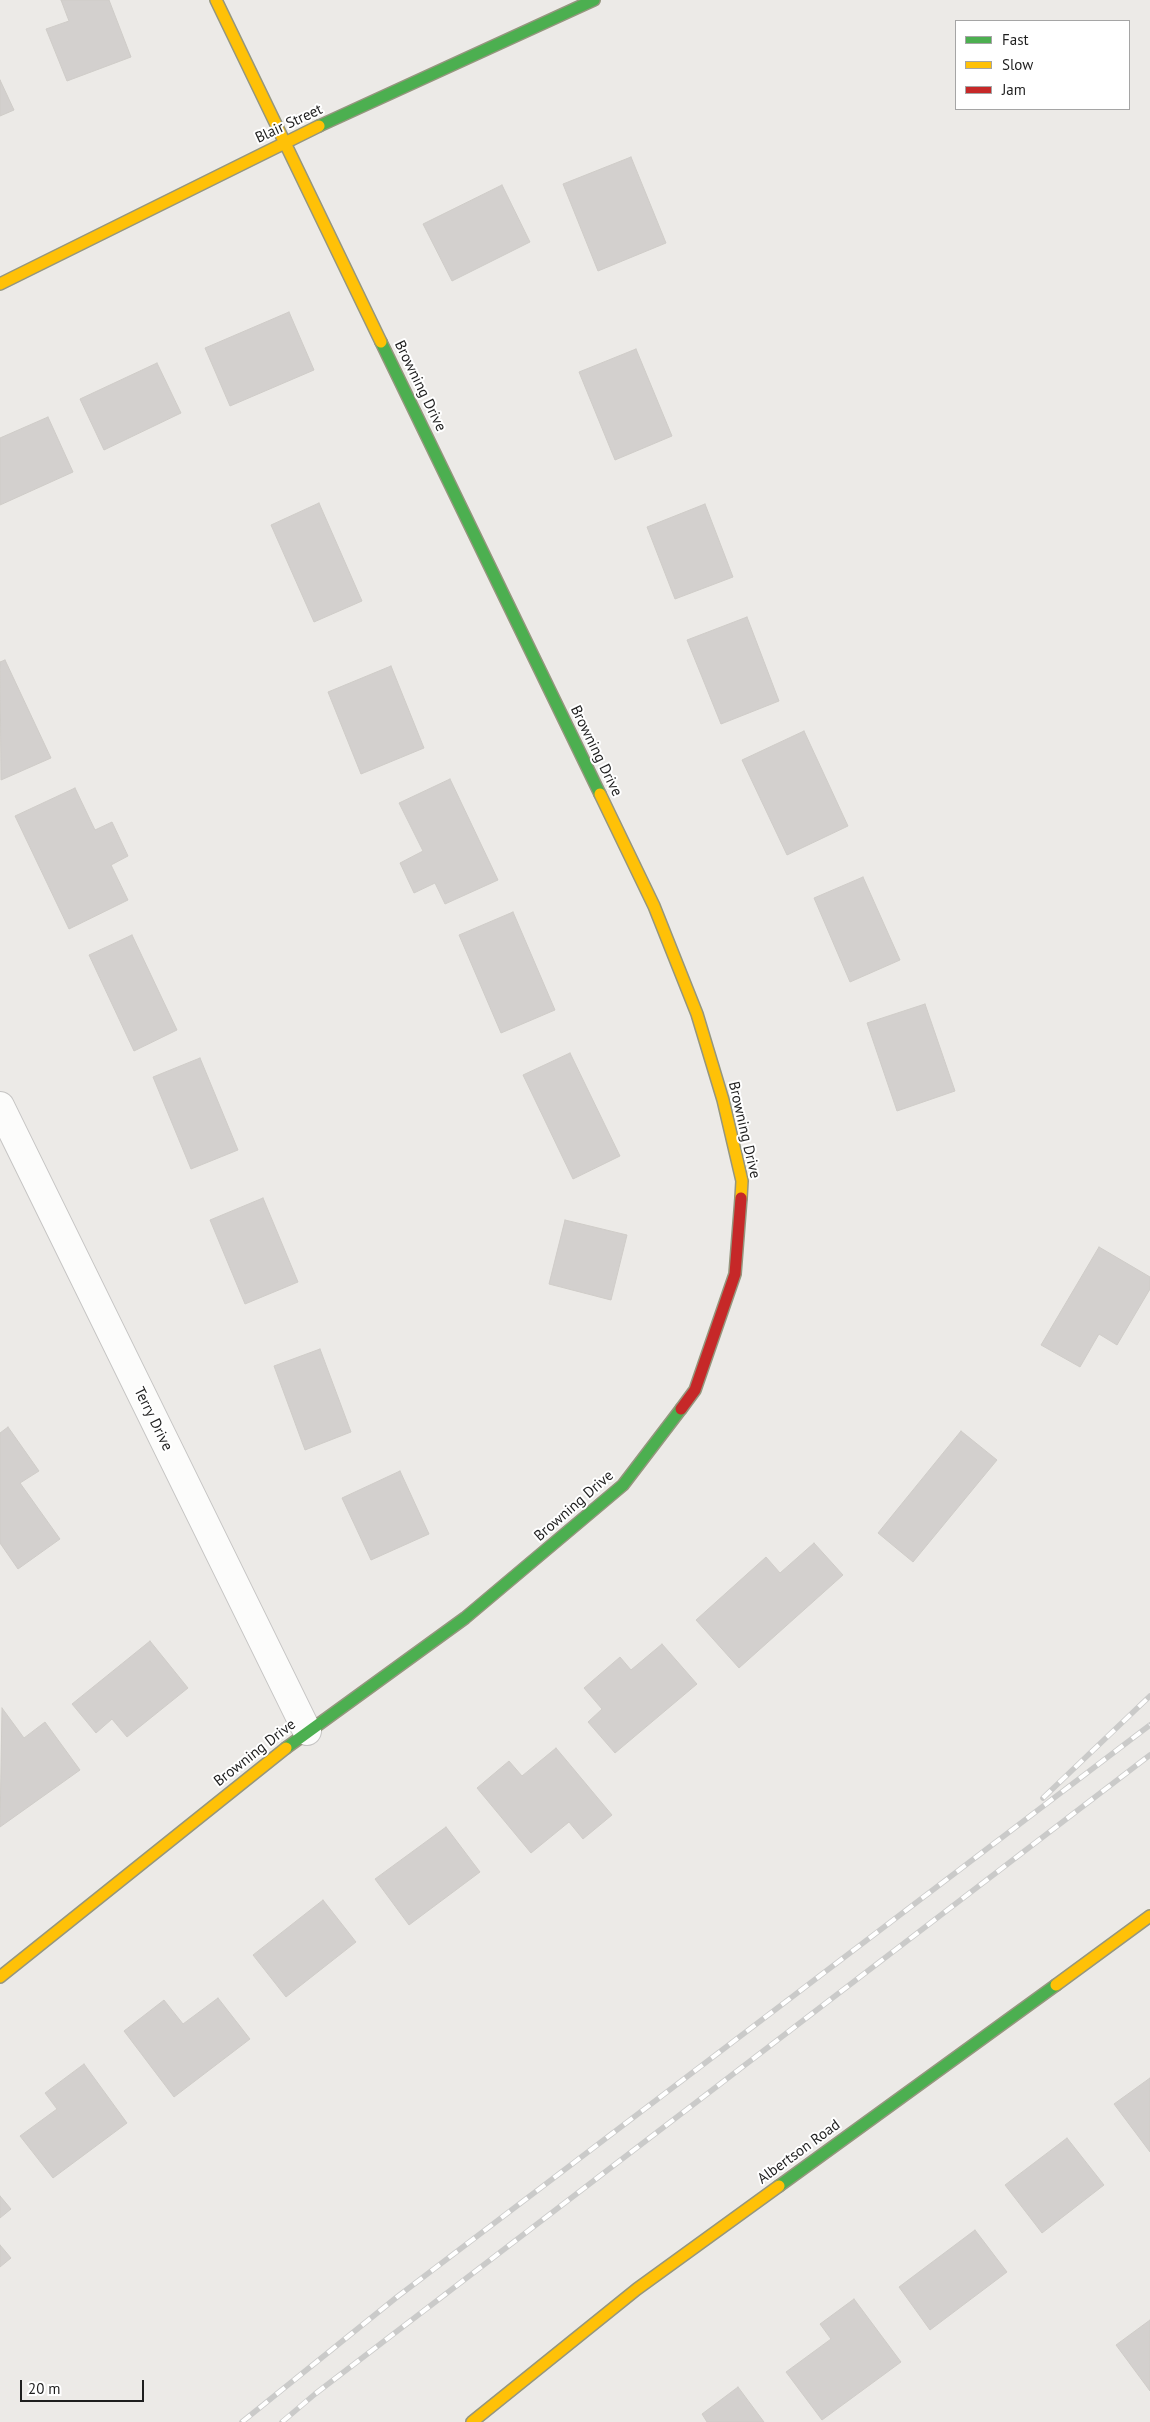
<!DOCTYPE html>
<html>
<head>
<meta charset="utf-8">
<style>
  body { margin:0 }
  #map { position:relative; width:1150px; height:2422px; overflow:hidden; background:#eceae7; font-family:"PT Sans",sans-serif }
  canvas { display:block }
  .legend { position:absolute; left:955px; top:20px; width:175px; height:90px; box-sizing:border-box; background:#fff; border:1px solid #a5a5a5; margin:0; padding:6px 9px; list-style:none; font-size:15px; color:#1e1e1e }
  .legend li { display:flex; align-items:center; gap:10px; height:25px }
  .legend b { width:25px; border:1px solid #a5a5a5 }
  .scale { position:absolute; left:20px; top:2380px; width:124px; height:22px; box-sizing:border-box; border:2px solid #1e1e1e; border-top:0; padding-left:6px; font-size:15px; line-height:18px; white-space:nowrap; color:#1e1e1e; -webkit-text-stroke:4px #fff; paint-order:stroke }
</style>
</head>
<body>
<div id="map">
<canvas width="1150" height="2422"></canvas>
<ul class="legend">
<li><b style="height:6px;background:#4caf50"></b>Fast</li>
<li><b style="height:6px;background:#ffc107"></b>Slow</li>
<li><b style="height:6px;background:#c62828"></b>Jam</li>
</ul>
<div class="scale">20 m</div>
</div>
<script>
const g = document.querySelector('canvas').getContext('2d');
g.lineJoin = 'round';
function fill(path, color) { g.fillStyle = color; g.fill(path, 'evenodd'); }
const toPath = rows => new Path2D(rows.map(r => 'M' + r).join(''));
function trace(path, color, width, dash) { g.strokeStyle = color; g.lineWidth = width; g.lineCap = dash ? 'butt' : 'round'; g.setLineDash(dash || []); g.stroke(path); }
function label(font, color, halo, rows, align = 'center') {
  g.font = font + ' "PT Sans",sans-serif'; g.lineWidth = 4; g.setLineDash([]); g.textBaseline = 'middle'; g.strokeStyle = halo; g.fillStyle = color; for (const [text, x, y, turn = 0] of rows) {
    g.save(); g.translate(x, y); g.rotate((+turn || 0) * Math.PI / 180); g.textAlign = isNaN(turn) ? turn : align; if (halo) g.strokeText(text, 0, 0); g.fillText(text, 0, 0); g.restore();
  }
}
const building = toPath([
  [61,0,109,0,131,57,67,81,46,29,69,21,61,0],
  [0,80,14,110,0,116,0,80],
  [631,157,666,243,598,271,563,184,631,157],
  [502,185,530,242,452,281,423,224,502,185],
  [289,312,314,370,230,406,205,348,289,312],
  [636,349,672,436,615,460,579,372,636,349],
  [157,363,181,413,104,450,80,399,157,363],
  [48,417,73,472,0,505,0,438,48,417],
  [319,503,362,601,314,622,271,525,319,503],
  [705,504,733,577,675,599,647,527,705,504],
  [747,617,779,701,721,724,687,640,747,617],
  [5,660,51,758,1,780,0,662,5,660],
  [391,666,424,748,361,774,328,692,391,666],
  [804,731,848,826,787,855,742,760,804,731],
  [450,779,498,880,445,904,435,883,414,893,400,863,423,851,399,803,450,779],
  [75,788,95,830,112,822,128,856,111,865,128,900,69,929,15,816,75,788],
  [863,877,900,960,850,982,814,898,863,877],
  [513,912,555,1010,501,1033,459,935,513,912],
  [132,935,177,1030,134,1051,89,955,132,935],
  [925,1004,955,1091,897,1111,867,1023,925,1004],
  [570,1053,620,1156,573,1179,523,1075,570,1053],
  [200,1058,238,1150,191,1169,153,1077,200,1058],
  [263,1198,298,1282,245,1304,210,1220,263,1198],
  [565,1220,627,1235,611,1300,549,1284,565,1220],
  [1099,1247,1150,1277,1150,1289,1117,1345,1099,1334,1080,1367,1041,1345,1099,1247],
  [320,1349,351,1432,305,1450,274,1366,320,1349],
  [8,1427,39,1471,20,1483,60,1539,18,1569,0,1543,0,1433,8,1427],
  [961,1431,997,1460,913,1562,878,1533,961,1431],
  [400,1471,429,1534,371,1560,342,1498,400,1471],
  [814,1543,843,1575,739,1668,696,1620,766,1557,780,1573,814,1543],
  [150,1641,188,1688,127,1737,112,1719,96,1733,72,1704,150,1641],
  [662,1644,697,1684,615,1753,588,1722,602,1709,584,1688,620,1657,631,1670,662,1644],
  [2,1708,24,1738,45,1722,80,1770,0,1827,2,1708],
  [556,1748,612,1815,583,1839,569,1822,531,1853,477,1788,509,1761,522,1776,556,1748],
  [446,1827,480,1872,409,1925,375,1879,446,1827],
  [323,1900,356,1942,286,1997,253,1955,323,1900],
  [218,1998,250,2039,174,2097,124,2031,164,2000,183,2024,218,1998],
  [84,2064,127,2123,53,2178,20,2136,57,2109,45,2093,84,2064],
  [1150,2078,1150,2152,1114,2104,1150,2078],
  [1067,2138,1104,2185,1042,2233,1005,2185,1067,2138],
  [0,2196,11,2209,0,2218,0,2196],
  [975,2230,1007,2272,930,2330,899,2287,975,2230],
  [0,2245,11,2258,0,2267,0,2245],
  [854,2299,901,2362,822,2420,786,2372,831,2339,820,2324,854,2299],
  [1150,2320,1150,2391,1116,2345,1150,2320],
  [738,2387,764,2422,707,2422,702,2414,738,2387]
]);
const street = toPath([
  [0,1106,307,1731]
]);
const fast = toPath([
  [319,126,594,0],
  [381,342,600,794],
  [286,1748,465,1618,623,1485,681,1409],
  [779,2186,1056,1985]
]);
const slow = toPath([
  [216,0,381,342],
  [0,284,319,126],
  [600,794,654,906,697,1014,723,1100,742,1181,741,1198],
  [0,1977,286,1748],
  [1056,1985,1150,1916],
  [472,2422,637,2289,779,2186]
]);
const jam = toPath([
  [681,1409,695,1390,735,1274,741,1198]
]);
const rail = toPath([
  [1043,1798,1150,1696],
  [242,2422,397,2297,1150,1725],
  [282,2422,315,2394,1150,1755]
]);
const streetNames = [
  ["Blair Street",289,124,-25],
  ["Browning Drive",420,386,64],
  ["Browning Drive",596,751,64],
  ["Browning Drive",744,1130,77],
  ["Terry Drive",153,1419,64],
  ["Browning Drive",574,1506,-41],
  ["Browning Drive",255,1753,-38],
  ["Albertson Road",799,2152,-36]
];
fill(building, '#d3d0ce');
trace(building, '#cfccc8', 1);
trace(street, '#c5c4c3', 30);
trace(fast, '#95967e', 14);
trace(slow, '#95967e', 14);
trace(jam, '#95967e', 14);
trace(street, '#fcfcfb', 28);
trace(fast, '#4caf50', 11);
trace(slow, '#ffc107', 11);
trace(jam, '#c62828', 11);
trace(rail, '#cacac9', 5.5);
trace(rail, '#fff', 4, [11]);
label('15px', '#1e1e1e', '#fff', streetNames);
</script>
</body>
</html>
